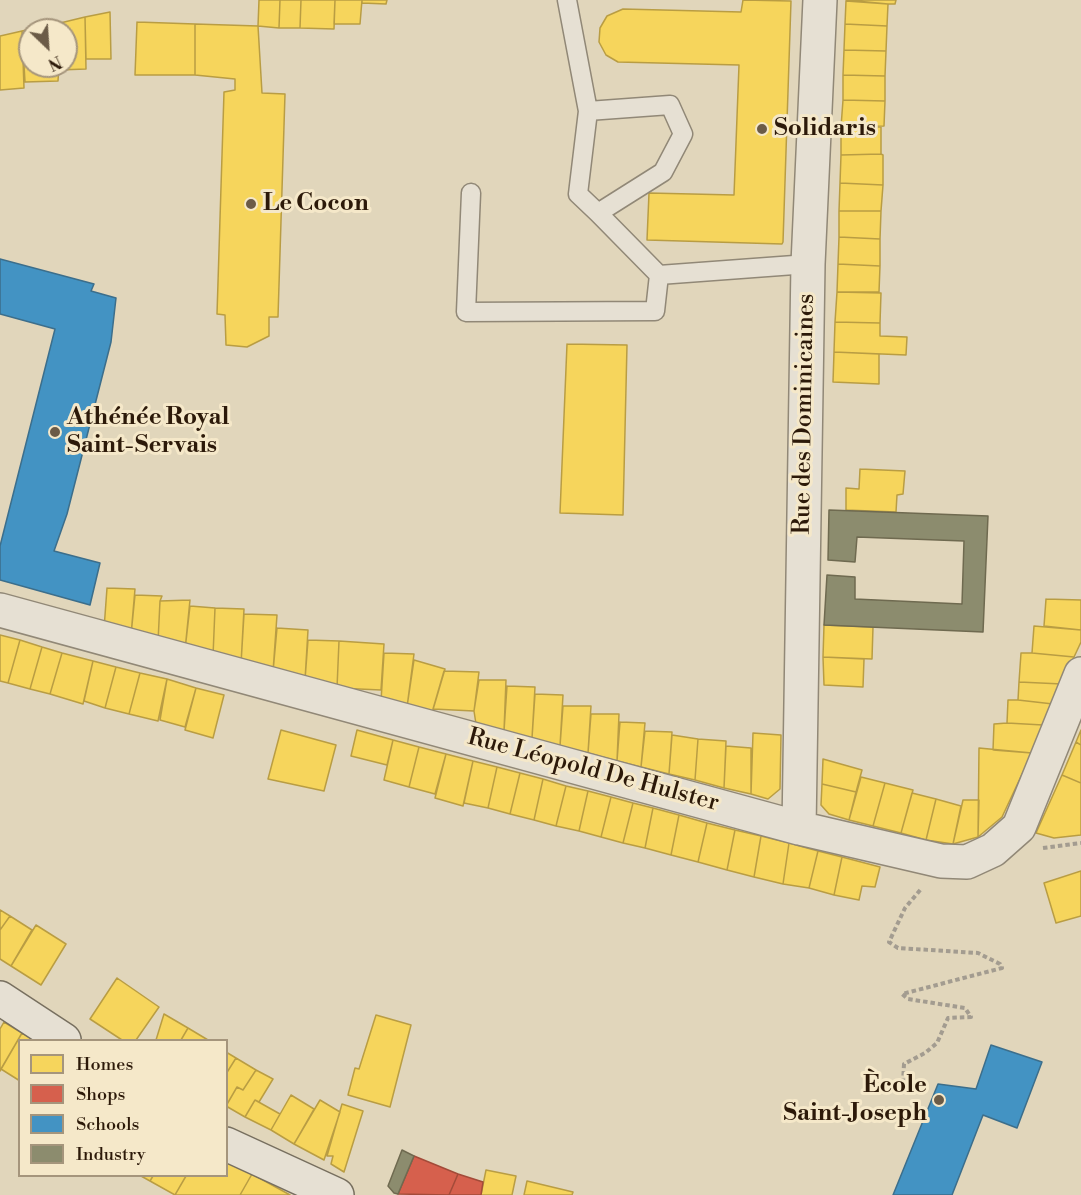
<!DOCTYPE html>
<html>
<head>
<meta charset="utf-8">
<style>
  body { margin:0 }
  #map { position:relative; width:1081px; height:1195px; overflow:hidden; background:#e1d6bb; font-family:"Libre Bodoni",serif }
  canvas { display:block }
  .legend { position:absolute; left:18px; top:1039px; width:210px; height:138px; box-sizing:border-box; background:#f5e8c9; border:2px solid #a5957c; margin:0; padding:8px 10px; list-style:none; font-size:18px; color:#2c1909 }
  .legend li { display:flex; align-items:center; gap:12px; height:30px }
  .legend b { width:30px; border:2px solid #a5957c }
  .north { position:absolute; left:18px; top:18px; width:60px; height:60px; box-sizing:border-box; background:#f5e8c9; border:2px solid #a5957c; border-radius:50%; rotate:155deg; font-size:16px; font-weight:700; line-height:24px; text-align:center; color:#2c1909 }
  .north::after { content:''; display:block; margin:auto; width:21px; height:27px; background:#6b5b47; clip-path:polygon(50% 0,100% 100%,50% 72%,0 100%) }
</style>
</head>
<body>
<div id="map">
<canvas width="1081" height="1195"></canvas>
<ul class="legend">
<li><b style="height:16px;background:#f6d55c"></b>Homes</li>
<li><b style="height:16px;background:#d6604d"></b>Shops</li>
<li><b style="height:16px;background:#4393c3"></b>Schools</li>
<li><b style="height:16px;background:#8c8c6e"></b>Industry</li>
</ul>
<div class="north">N</div>
</div>
<script>
const g = document.querySelector('canvas').getContext('2d');
g.lineJoin = 'round';
function fill(path, color) { g.fillStyle = color; g.fill(path, 'evenodd'); }
const toPath = rows => new Path2D(rows.map(r => 'M' + r).join(''));
function trace(path, color, width, dash) { g.strokeStyle = color; g.lineWidth = width; g.lineCap = dash ? 'butt' : 'round'; g.setLineDash(dash || []); g.stroke(path); }
function label(font, color, halo, rows, align = 'center') {
  g.font = font + ' "Libre Bodoni",serif'; g.lineWidth = 6; g.setLineDash([]); g.textBaseline = 'middle'; g.strokeStyle = halo; g.fillStyle = color; for (const [text, x, y, turn = 0] of rows) {
    g.save(); g.translate(x, y); g.rotate((+turn || 0) * Math.PI / 180); g.textAlign = isNaN(turn) ? turn : align; if (halo) g.strokeText(text, 0, 0); g.fillText(text, 0, 0); g.restore();
  }
}
const homes = toPath([
  [259,0,280,0,279,28,258,26,259,0],
  [280,0,301,0,300,28,279,28,280,0],
  [301,0,335,0,334,29,300,28,301,0],
  [335,0,362,0,360,24,334,24,335,0],
  [362,0,387,0,386,4,362,3,362,0],
  [743,0,791,1,783,242,782,244,647,240,649,193,734,195,739,65,618,62,606,55,599,42,600,28,607,16,623,9,741,12,743,0],
  [846,0,896,0,895,4,888,4,846,0],
  [846,1,888,4,887,26,845,24,846,1],
  [110,12,111,59,86,59,85,17,110,12],
  [85,17,86,69,59,70,59,66,66,66,66,30,56,30,56,24,85,17],
  [137,22,195,24,195,75,135,75,137,22],
  [56,24,56,30,30,30,30,66,59,66,58,81,25,82,22,31,56,24],
  [195,24,258,26,262,93,285,94,278,317,269,317,269,336,247,347,226,345,225,315,217,314,224,92,235,90,235,79,195,75,195,24],
  [845,24,887,26,886,51,844,50,845,24],
  [22,31,24,88,0,90,0,36,22,31],
  [844,50,886,51,885,76,843,75,844,50],
  [843,75,885,76,885,101,843,100,843,75],
  [843,100,885,101,884,126,841,127,843,100],
  [841,127,881,127,881,154,841,155,841,127],
  [881,154,883,155,883,185,840,183,841,155,881,154],
  [840,183,883,185,881,211,839,211,840,183],
  [839,211,881,211,880,239,839,237,839,211],
  [839,237,880,239,880,266,838,264,839,237],
  [838,264,880,266,879,292,837,292,838,264],
  [837,292,881,293,880,323,835,322,837,292],
  [835,322,880,323,880,336,907,337,906,355,834,352,835,322],
  [567,344,627,345,623,515,560,513,567,344],
  [834,352,879,354,879,384,833,382,834,352],
  [860,469,905,471,903,494,897,495,896,512,846,510,846,488,859,489,860,469],
  [107,588,135,589,131,635,104,629,107,588],
  [135,595,162,596,160,601,158,642,131,635,135,595],
  [1046,599,1081,600,1081,630,1044,626,1046,599],
  [190,600,185,650,158,642,160,601,190,600],
  [190,606,215,608,213,656,185,650,190,606],
  [215,608,244,609,241,664,213,656,215,608],
  [244,614,277,615,273,672,241,664,244,614],
  [824,625,873,627,872,659,823,657,824,625],
  [1034,626,1081,630,1081,642,1074,657,1032,653,1034,626],
  [277,628,308,630,305,680,273,672,277,628],
  [0,635,20,640,8,683,0,681,0,635],
  [20,640,42,647,30,689,8,683,20,640],
  [308,640,339,641,337,688,305,680,308,640],
  [339,641,384,644,381,690,337,688,339,641],
  [42,647,62,653,50,694,30,689,42,647],
  [62,653,93,661,83,704,50,694,62,653],
  [384,653,414,654,407,707,381,701,384,653],
  [1021,653,1032,653,1074,657,1062,684,1019,682,1021,653],
  [823,657,864,659,863,687,824,685,823,657],
  [414,660,445,669,432,713,407,707,414,660],
  [93,661,116,667,105,708,84,701,93,661],
  [116,667,140,673,129,714,105,708,116,667],
  [444,671,479,672,474,711,433,709,444,671],
  [140,673,167,679,158,721,129,714,140,673],
  [167,679,196,688,185,727,160,720,167,679],
  [479,680,506,680,504,731,476,724,474,711,479,680],
  [1019,682,1062,684,1053,704,1018,700,1019,682],
  [507,686,535,687,532,738,504,731,507,686],
  [196,688,224,695,213,738,185,730,196,688],
  [535,694,563,695,560,746,532,738,535,694],
  [1008,700,1018,700,1053,704,1043,725,1007,723,1008,700],
  [563,706,591,706,588,753,560,746,563,706],
  [591,714,619,714,617,761,588,753,591,714],
  [620,722,645,723,641,767,617,761,620,722],
  [1007,723,1043,725,1032,753,993,750,994,724,1007,723],
  [281,730,336,745,324,791,268,779,281,730],
  [357,730,393,740,387,765,351,756,357,730],
  [1081,730,1081,745,1076,742,1081,730],
  [645,731,672,732,669,774,641,767,645,731],
  [753,733,781,735,780,789,768,799,751,794,753,733],
  [672,735,698,739,695,780,669,774,672,735],
  [698,739,726,741,724,788,695,780,698,739],
  [393,740,419,747,409,787,384,780,393,740],
  [1076,742,1081,745,1081,783,1062,775,1076,742],
  [726,746,751,748,751,794,724,788,726,746],
  [419,747,446,754,435,794,409,787,419,747],
  [979,748,1032,753,1002,817,978,837,979,748],
  [446,754,473,761,463,806,435,798,446,754],
  [823,759,862,770,856,792,822,784,823,759],
  [473,761,497,767,488,808,464,803,473,761],
  [497,767,520,773,510,814,488,808,497,767],
  [520,773,543,779,534,820,510,814,520,773],
  [1062,775,1081,783,1081,835,1054,838,1036,833,1062,775],
  [861,777,885,783,873,826,849,820,861,777],
  [543,779,566,786,556,826,534,820,543,779],
  [885,783,913,790,901,833,873,826,885,783],
  [822,784,856,792,849,820,829,814,821,805,822,784],
  [566,786,588,791,579,831,556,826,566,786],
  [588,791,611,797,601,837,579,831,588,791],
  [912,793,936,799,926,840,901,833,912,793],
  [611,797,633,803,623,843,601,837,611,797],
  [936,799,961,806,953,844,926,840,936,799],
  [963,800,979,800,978,837,953,844,963,800],
  [633,803,653,808,645,848,623,843,633,803],
  [653,808,679,815,671,855,645,848,653,808],
  [679,815,707,823,698,862,671,855,679,815],
  [707,823,735,830,727,870,698,862,707,823],
  [735,830,761,836,754,877,727,870,735,830],
  [761,836,789,843,783,884,754,877,761,836],
  [789,843,818,851,809,888,783,884,789,843],
  [818,851,842,857,834,895,809,888,818,851],
  [842,857,880,867,875,887,862,886,859,900,834,895,842,857],
  [1081,871,1081,916,1056,923,1044,883,1081,871],
  [0,910,10,916,0,930,0,910],
  [10,916,32,930,11,966,0,959,0,930,10,916],
  [36,925,66,944,41,985,11,966,36,925],
  [117,978,159,1007,136,1040,122,1040,90,1019,117,978],
  [164,1014,188,1028,181,1040,156,1040,164,1014],
  [376,1015,411,1025,390,1107,348,1095,355,1068,359,1069,376,1015],
  [4,1022,22,1033,0,1071,0,1029,4,1022],
  [188,1028,208,1040,181,1040,188,1028],
  [22,1033,34,1040,20,1040,20,1081,1,1069,22,1033],
  [226,1052,236,1058,226,1074,226,1052],
  [236,1058,256,1070,243,1090,237,1087,226,1106,226,1074,236,1058],
  [256,1070,273,1079,259,1102,255,1100,245,1117,226,1106,237,1087,243,1090,256,1070],
  [291,1095,314,1109,294,1144,271,1130,291,1095],
  [255,1100,280,1114,271,1130,245,1117,255,1100],
  [320,1100,340,1112,324,1160,294,1144,320,1100],
  [342,1104,363,1111,344,1172,331,1164,333,1156,327,1156,342,1104],
  [226,1160,252,1174,240,1195,175,1195,186,1176,226,1176,226,1160],
  [486,1170,516,1176,512,1195,481,1195,486,1170],
  [252,1174,290,1195,240,1195,252,1174],
  [141,1176,153,1176,150,1181,141,1176],
  [153,1176,186,1176,175,1195,150,1181,153,1176],
  [527,1181,573,1192,572,1195,524,1195,527,1181]
]);
const shops = toPath([
  [414,1156,458,1174,449,1195,398,1194,414,1156],
  [458,1174,483,1182,481,1195,449,1195,458,1174]
]);
const schools = toPath([
  [0,259,94,284,91,291,116,298,111,342,67,514,54,551,100,563,90,605,0,580,0,546,55,329,0,314,0,259],
  [991,1045,1042,1062,1017,1128,983,1115,952,1195,893,1195,938,1084,976,1089,991,1045]
]);
const industry = toPath([
  [829,510,988,516,983,632,824,625,827,575,855,577,855,599,962,604,964,541,857,537,855,562,828,560,829,510],
  [402,1150,414,1156,398,1194,394,1193,388,1186,402,1150]
]);
const path = toPath([
  [1043,848,1081,843],
  [903,1083,904,1064,925,1053,937,1043,948,1018,971,1017,965,1008,908,999,902,994,1002,968,1000,964,978,953,898,948,889,942,905,908,921,889]
]);
const service = toPath([
  [567,0,588,111,578,194,598,213,663,172,683,134,670,105,588,111],
  [471,193,466,312,655,311,659,275,598,213],
  [659,275,808,264]
]);
const minor = toPath([
  [0,610,799,828,941,861,967,862,993,850,1019,827,1081,674],
  [799,828,808,264,820,0]
]);
const secondary = toPath([
  [0,998,64,1040],
  [226,1144,337,1195]
]);
const markers = [
  [762,129,6,"#6b5b47"],
  [251,204,6,"#6b5b47"],
  [55,432,6,"#6b5b47"],
  [939,1100,6,"#6b5b47"]
];
const poiNames = [
  ["Solidaris",774,129],
  ["Le Cocon",263,204],
  ["Athénée Royal",67,418],
  ["Saint-Servais",67,446],
  ["Ècole",927,1086,"right"],
  ["Saint-Joseph",927,1114,"right"]
];
const streetNames = [
  ["Rue des Dominicaines",805,414,-89],
  ["Rue Léopold De Hulster",593,771,15]
];
fill(homes, '#f6d55c');
trace(homes, '#b99d43', 1.5);
fill(shops, '#d6604d');
trace(shops, '#a34b39', 1.5);
fill(schools, '#4393c3');
trace(schools, '#3c6e8b', 1.5);
fill(industry, '#8c8c6e');
trace(industry, '#6f6a50', 1.5);
trace(service, '#918877', 21);
trace(minor, '#918877', 36);
trace(secondary, '#776f5f', 36);
trace(path, '#a39c90', 4, [4.5, 3]);
trace(service, '#e6e0d3', 18);
trace(minor, '#e6e0d3', 33);
trace(secondary, '#e6e0d3', 33);
for (const [x, y, r, color] of markers) { const dot = new Path2D(); dot.arc(x, y, r, 0, 2 * Math.PI); g.fillStyle = color; g.fill(dot); trace(dot, '#f5e8c9', 2); }
label('bold 24px', '#2c1909', '#f5e8c9', poiNames, 'left');
label('24px', '#2c1909', '#f5e8c9', streetNames);
</script>
</body>
</html>
